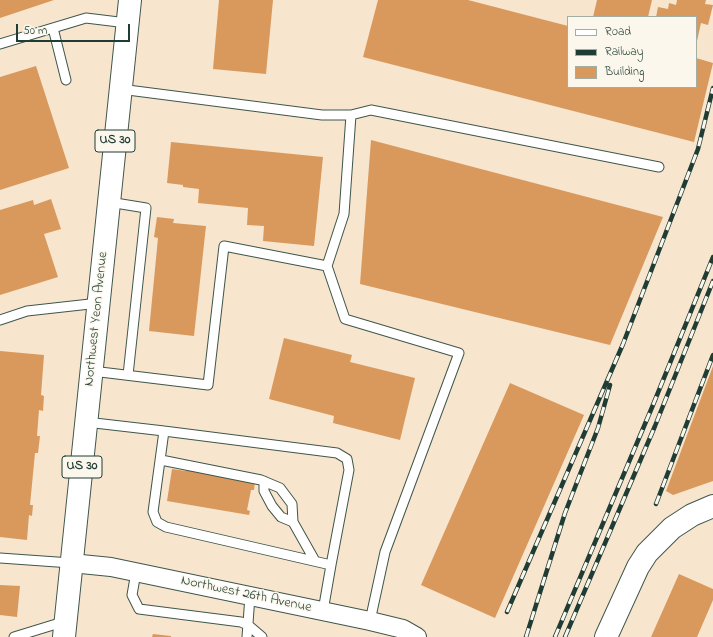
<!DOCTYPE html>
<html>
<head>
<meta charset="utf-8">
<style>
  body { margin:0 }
  #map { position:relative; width:713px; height:637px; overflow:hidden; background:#f7e5ce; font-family:"Indie Flower",sans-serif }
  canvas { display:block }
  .legend { position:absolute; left:567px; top:16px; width:130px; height:72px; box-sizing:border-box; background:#fbf7ec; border:1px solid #a3ada2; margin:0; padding:5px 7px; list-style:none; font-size:12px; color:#1f3d34 }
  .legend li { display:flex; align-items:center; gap:8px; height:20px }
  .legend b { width:20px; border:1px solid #a3ada2 }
  .scale { position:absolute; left:16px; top:24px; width:114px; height:18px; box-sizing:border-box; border:2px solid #1f3d34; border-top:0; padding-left:5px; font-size:12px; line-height:14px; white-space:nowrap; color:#1f3d34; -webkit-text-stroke:3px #fbf7ec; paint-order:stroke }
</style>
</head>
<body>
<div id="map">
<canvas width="713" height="637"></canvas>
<ul class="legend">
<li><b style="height:5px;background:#fff"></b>Road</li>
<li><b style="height:5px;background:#1f3d34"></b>Railway</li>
<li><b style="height:11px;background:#d9995c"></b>Building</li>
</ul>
<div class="scale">50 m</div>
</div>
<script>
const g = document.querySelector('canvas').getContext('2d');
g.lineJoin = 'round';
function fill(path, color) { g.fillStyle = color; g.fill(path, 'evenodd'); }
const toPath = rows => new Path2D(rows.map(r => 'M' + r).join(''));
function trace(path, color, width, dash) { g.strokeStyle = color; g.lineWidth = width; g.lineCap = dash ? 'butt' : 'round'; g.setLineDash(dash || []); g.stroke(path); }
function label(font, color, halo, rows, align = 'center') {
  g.font = font + ' "Indie Flower",sans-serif'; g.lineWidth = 3; g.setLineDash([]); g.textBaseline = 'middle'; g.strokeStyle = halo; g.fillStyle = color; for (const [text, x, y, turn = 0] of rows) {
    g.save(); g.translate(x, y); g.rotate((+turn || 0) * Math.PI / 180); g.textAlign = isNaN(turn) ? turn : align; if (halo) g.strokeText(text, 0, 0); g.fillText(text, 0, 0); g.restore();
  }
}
const building = toPath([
  [0,0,54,0,0,18],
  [219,0,273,0,266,74,213,69],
  [378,0,468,0,568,26,568,87,696,87,696,58,713,63,694,142,363,57],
  [597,0,652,0,648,17,593,17],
  [677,0,706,0,705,4,713,5,708,25,701,23,697,41,696,17,656,17,658,7,668,9,669,3,676,5],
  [36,66,69,168,0,190,0,77],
  [371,140,663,217,610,345,360,284],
  [171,142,323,157,314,246,263,241,264,226,247,225,248,208,198,203,199,189,183,187,183,185,167,183],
  [51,199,61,229,44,234,58,277,0,295,0,210,33,200,34,205],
  [157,217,174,219,173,223,206,226,194,336,149,331,158,238,154,237],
  [284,338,352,355,350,362,415,378,400,440,333,423,334,416,269,399],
  [0,351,44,355,41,395,44,396,43,411,39,410,37,436,40,436,38,453,35,453,30,505,33,505,32,516,29,515,27,540,0,537],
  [713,366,713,481,673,495,666,491],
  [510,383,584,415,495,618,421,585],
  [172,469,186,471,186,469,255,481,254,490,251,490,247,510,250,511,249,515,167,501],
  [679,574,713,589,713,600,697,637,651,637],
  [0,585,20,586,17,617,0,615],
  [153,634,171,636,171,637,152,637]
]);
const lane = toPath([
  [53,28,66,80],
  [0,44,86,18,127,23],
  [120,89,322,115,351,115,371,110,659,167],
  [351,115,344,214,327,266,345,319,459,353,385,552,370,621],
  [109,202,146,208,128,375],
  [0,320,27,311,99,303],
  [92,371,208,385,224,246,327,266],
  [86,422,164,431,337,453,347,459,349,470,331,565,166,527,157,522,153,512,164,431],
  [161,460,261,480,280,488,292,504,293,522,315,561],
  [264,481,264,491,272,506,281,517,293,522],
  [0,558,71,563],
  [136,572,132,595,139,609,241,622,248,625,262,637],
  [323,611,331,565],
  [14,637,66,621],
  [247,637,250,596]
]);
const street = toPath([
  [71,563,111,567,370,621,403,629,417,637]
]);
const secondary = toPath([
  [606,637,638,567,647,553,672,528,692,515,713,506]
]);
const highway = toPath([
  [64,637,130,0]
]);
const rail = toPath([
  [656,504,713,355],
  [507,612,623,344,698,149,713,88],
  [526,637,565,513,598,428,610,385],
  [555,637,653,405,713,257],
  [565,637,655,426,713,281]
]);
const shields = [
  [115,141,40],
  [82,467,40]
];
const shieldNames = [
  ["US 30",115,141],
  ["US 30",82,467]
];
const streetNames = [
  ["Northwest Yeon Avenue",97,319,-84],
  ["Northwest 26th Avenue",246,595,12]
];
fill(building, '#d9995c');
trace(lane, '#3f564b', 11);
trace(street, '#3f564b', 20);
trace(secondary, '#3f564b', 24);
trace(highway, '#3f564b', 24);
trace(lane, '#fff', 9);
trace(street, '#fff', 18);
trace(secondary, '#fff', 22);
trace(highway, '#fff', 22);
trace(rail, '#1f3d34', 4.5);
trace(rail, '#fbf7ec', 3, [9]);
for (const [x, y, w] of shields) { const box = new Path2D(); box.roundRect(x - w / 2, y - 11, w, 22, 3); g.fillStyle = '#fbf7ec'; g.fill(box); trace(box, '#1f3d34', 1); }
label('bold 13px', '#1f3d34', null, shieldNames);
label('14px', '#1f3d34', '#fbf7ec', streetNames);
</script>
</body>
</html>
